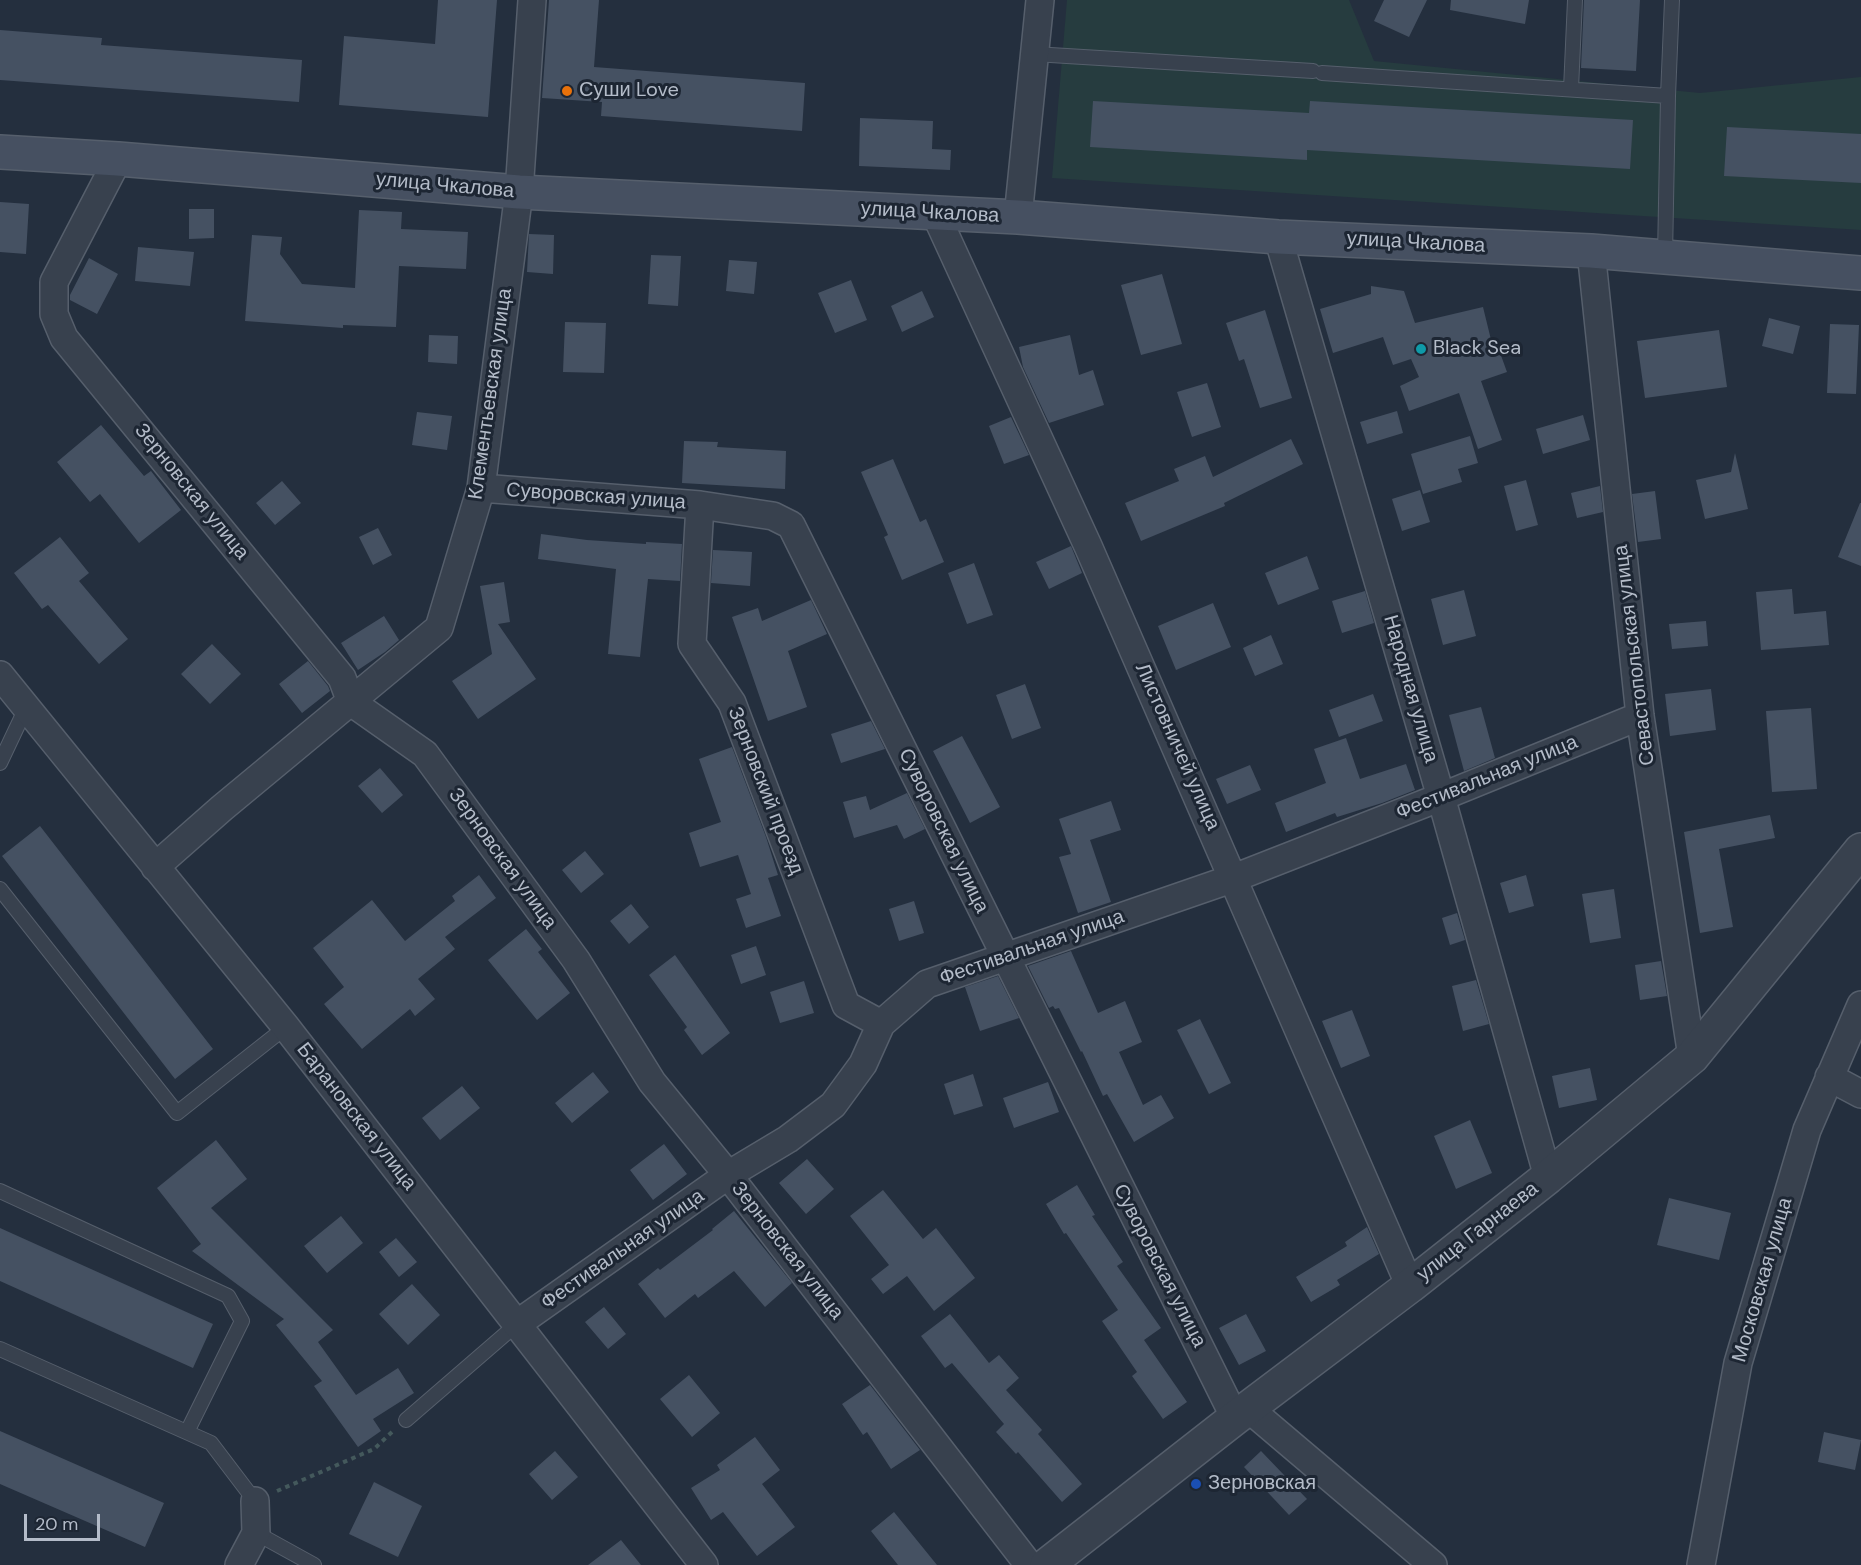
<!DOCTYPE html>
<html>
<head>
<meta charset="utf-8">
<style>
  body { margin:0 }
  #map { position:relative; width:1861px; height:1565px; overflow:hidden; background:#242f3e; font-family:"DM Sans",sans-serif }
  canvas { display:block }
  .scale { position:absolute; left:24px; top:1514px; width:76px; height:27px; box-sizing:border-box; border:3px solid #b4bcc9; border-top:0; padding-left:8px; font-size:18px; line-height:21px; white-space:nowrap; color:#b4bcc9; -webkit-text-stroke:4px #1d2633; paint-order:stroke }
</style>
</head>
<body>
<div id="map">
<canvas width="1861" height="1565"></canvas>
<div class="scale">20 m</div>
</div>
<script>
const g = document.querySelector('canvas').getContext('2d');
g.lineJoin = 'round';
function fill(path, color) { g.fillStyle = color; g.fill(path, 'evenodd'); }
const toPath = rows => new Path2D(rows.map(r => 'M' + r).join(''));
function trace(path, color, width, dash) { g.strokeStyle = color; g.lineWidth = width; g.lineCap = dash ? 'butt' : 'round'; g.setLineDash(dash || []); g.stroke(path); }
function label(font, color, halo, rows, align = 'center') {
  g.font = font + ' "DM Sans",sans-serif'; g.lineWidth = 6; g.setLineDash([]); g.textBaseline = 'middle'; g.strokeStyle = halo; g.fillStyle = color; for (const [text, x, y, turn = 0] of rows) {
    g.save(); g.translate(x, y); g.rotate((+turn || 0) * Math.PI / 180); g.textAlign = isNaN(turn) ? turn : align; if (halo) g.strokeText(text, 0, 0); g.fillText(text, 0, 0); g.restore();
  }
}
const green = toPath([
  [1067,0,1349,0,1374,61,1700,93,1861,77,1861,230,1052,178]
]);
const building = toPath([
  [438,0,497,0,488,117,339,105,344,36,435,44],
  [549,0,599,0,594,67,805,83,802,131,601,116,602,102,542,98],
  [1384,0,1427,0,1409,37,1374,21],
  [1451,0,1529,0,1525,24,1450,10],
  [1584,0,1640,0,1636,71,1581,68],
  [0,30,102,38,101,45,302,60,299,102,0,80],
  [1093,101,1309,113,1310,101,1633,120,1630,169,1307,150,1307,160,1090,147],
  [860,118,933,121,932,149,951,150,950,170,859,166],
  [1727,127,1861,134,1861,183,1724,176],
  [0,202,29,204,26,254,0,252],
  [189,209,214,209,214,238,189,239],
  [359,210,402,212,401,229,468,232,466,269,399,266,396,327,343,325,343,328,245,321,252,235,282,237,280,254,302,284,355,288],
  [529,234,554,235,553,274,527,272],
  [138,247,194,252,190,286,135,281],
  [651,255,681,256,678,306,648,304],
  [89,258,118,274,97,314,70,300,70,295],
  [729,260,757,262,754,294,726,291],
  [1162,274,1182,344,1141,355,1121,285],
  [851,280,867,320,835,333,818,293],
  [1371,286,1404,291,1415,323,1483,307,1494,352,1499,350,1507,372,1481,381,1502,440,1478,449,1459,393,1409,411,1400,386,1419,377,1411,359,1393,365,1383,337,1333,353,1320,309,1371,294],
  [922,291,934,317,902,332,891,306],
  [1265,310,1292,398,1260,408,1244,359,1239,361,1226,323],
  [1769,318,1800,326,1793,354,1762,346],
  [565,322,606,323,604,373,563,372],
  [1830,324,1859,325,1856,394,1827,393],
  [1719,330,1727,387,1645,398,1637,341],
  [429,335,458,336,457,364,428,362],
  [1070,335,1079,375,1093,370,1104,405,1049,423,1023,367,1019,347],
  [1207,383,1221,427,1192,437,1177,392],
  [1397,411,1403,433,1367,444,1360,422],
  [417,412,452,416,447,450,412,445],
  [1583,415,1590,440,1543,454,1536,429],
  [1011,417,1029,455,1004,464,989,426],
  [101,425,144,476,151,471,181,510,139,543,100,494,90,502,57,462],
  [1470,436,1478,463,1458,469,1462,482,1423,494,1411,454],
  [1291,439,1303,464,1224,503,1225,506,1141,541,1125,503,1179,481,1174,469,1205,456,1213,477],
  [684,441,718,442,717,447,786,451,785,489,682,483],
  [1735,453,1748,509,1705,519,1696,480,1731,472],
  [893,459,920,522,926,519,944,562,902,580,884,537,888,535,861,472],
  [1526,480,1538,525,1516,531,1504,486],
  [282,481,301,503,275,525,256,503],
  [1600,486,1603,512,1577,518,1571,493],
  [1420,490,1430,522,1402,531,1392,499],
  [1655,491,1661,539,1638,542,1632,494],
  [1860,503,1861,503,1861,566,1838,557],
  [378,528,392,555,373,565,359,537],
  [541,534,587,540,646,544,646,542,682,544,680,581,648,579,640,657,608,654,616,569,538,559],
  [60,537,89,573,79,581,128,639,99,664,48,605,42,609,14,573],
  [1071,546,1082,573,1049,589,1036,562],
  [713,550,752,552,750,586,711,583],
  [1307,556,1319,589,1278,605,1265,573],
  [974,563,993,615,967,624,948,573],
  [504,582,510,622,498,624,536,679,478,719,452,681,492,654,480,586],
  [1792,589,1794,614,1826,611,1829,645,1761,650,1756,592],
  [1464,590,1476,636,1443,645,1431,599],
  [1365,591,1374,623,1342,633,1332,601],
  [811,600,827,634,788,651,807,707,768,721,732,617,758,608,762,621],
  [1213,603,1231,647,1176,670,1158,626],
  [384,616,399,640,385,652,358,670,341,643],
  [1706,621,1708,646,1672,649,1669,624],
  [1271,635,1283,664,1255,676,1243,648],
  [212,644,241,674,210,704,181,674],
  [308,661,328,686,330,691,302,713,279,684],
  [1025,684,1041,728,1012,739,996,695],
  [1711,689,1716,730,1670,736,1665,694],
  [1373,694,1383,721,1339,737,1329,710],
  [1481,707,1495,758,1464,771,1449,715],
  [1811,708,1817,789,1772,792,1766,711],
  [871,721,885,749,841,763,831,734],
  [962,736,1000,807,970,823,933,751],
  [1346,738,1360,779,1406,764,1415,790,1382,803,1337,817,1335,813,1286,832,1275,803,1326,783,1314,749],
  [732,747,766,837,778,875,768,878,781,916,746,928,736,899,751,894,738,855,700,867,689,833,721,822,699,759],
  [1250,765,1261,790,1227,804,1216,779],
  [380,768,403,795,382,813,358,786],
  [907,793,925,829,904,839,897,825,854,838,843,802,866,796,870,810],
  [1111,801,1121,830,1090,840,1111,902,1078,913,1059,857,1071,854,1059,819],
  [1770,815,1775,838,1719,849,1733,927,1700,933,1684,832],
  [40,826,213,1049,175,1079,2,856],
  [585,851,604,874,581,893,562,870],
  [479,875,496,898,445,937,455,949,418,979,435,999,415,1016,410,1009,362,1049,324,1004,344,987,313,948,372,900,405,941,455,901,452,896],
  [1526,875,1534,906,1509,913,1500,883],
  [1614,889,1621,938,1590,943,1582,894],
  [914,901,924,933,899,941,889,909],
  [631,904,649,927,629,944,610,921],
  [1457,913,1465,940,1450,945,1442,918],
  [526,929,542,949,538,952,570,993,537,1020,488,960],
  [756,946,766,975,741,984,731,955],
  [1071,951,1098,1013,1125,1001,1142,1042,1119,1052,1143,1105,1161,1095,1174,1118,1134,1142,1107,1094,1103,1096,1082,1051,1081,1052,1059,1008,1055,1009,1053,1006,1049,1008,1028,966],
  [675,955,730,1033,702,1055,684,1030,687,1027,649,975],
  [1661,961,1667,996,1640,1000,1635,965],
  [998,976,1019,1018,980,1031,965,987],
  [1476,980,1489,1024,1463,1031,1452,986],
  [804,981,814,1013,780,1023,770,992],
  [1352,1010,1370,1056,1341,1068,1322,1021],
  [1200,1019,1231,1083,1209,1094,1177,1030],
  [1590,1068,1597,1100,1559,1108,1552,1076],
  [593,1072,609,1092,572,1123,555,1103],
  [973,1074,983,1106,954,1115,944,1084],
  [1048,1082,1059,1112,1014,1128,1003,1098],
  [462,1086,480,1108,440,1140,422,1118],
  [1470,1120,1492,1173,1456,1189,1434,1136],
  [216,1140,247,1179,211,1208,333,1330,318,1342,356,1395,398,1368,414,1393,373,1419,381,1431,358,1447,314,1386,322,1381,276,1325,284,1319,192,1251,201,1244,157,1188],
  [664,1144,687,1174,653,1200,630,1170],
  [807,1159,834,1189,806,1214,779,1183],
  [1077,1185,1095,1215,1092,1216,1123,1262,1117,1266,1161,1328,1144,1340,1187,1402,1163,1419,1132,1376,1137,1372,1102,1321,1118,1310,1066,1233,1064,1234,1046,1204],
  [883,1190,923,1239,936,1228,975,1278,934,1311,907,1276,883,1294,871,1279,889,1265,850,1216],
  [1669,1198,1731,1213,1719,1260,1657,1245],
  [734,1211,792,1283,765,1307,734,1271,698,1298,695,1294,665,1318,638,1284,658,1268,660,1270,713,1230,712,1229],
  [341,1216,363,1243,327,1273,304,1246],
  [1367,1227,1379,1254,1337,1280,1340,1285,1311,1302,1296,1277,1347,1246,1345,1242],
  [0,1228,213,1324,193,1368,0,1281],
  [396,1238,417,1262,399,1277,379,1252],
  [412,1284,440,1315,408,1345,379,1314],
  [604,1307,626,1334,608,1349,585,1322],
  [950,1314,989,1363,999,1355,1019,1378,1006,1390,1042,1430,1038,1434,1082,1484,1062,1502,1018,1452,1016,1454,996,1432,1004,1424,952,1363,945,1368,921,1336],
  [1246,1314,1266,1351,1239,1365,1219,1328],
  [689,1375,720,1413,692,1437,660,1399],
  [870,1385,920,1450,891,1469,867,1432,863,1435,842,1404],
  [0,1431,164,1503,145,1547,0,1484],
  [1824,1432,1861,1440,1855,1470,1818,1462],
  [755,1437,780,1470,762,1484,795,1527,757,1556,723,1512,711,1520,691,1488,720,1470,717,1465],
  [555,1451,578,1477,552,1500,529,1474],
  [1261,1451,1307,1499,1289,1515,1244,1467],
  [374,1482,422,1506,398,1557,349,1534],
  [894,1512,937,1565,898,1565,871,1531],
  [621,1540,641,1565,588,1565]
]);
const path = toPath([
  [277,1491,374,1449,392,1432]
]);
const service = toPath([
  [1034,54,1313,71],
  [1322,73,1668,96,1665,257],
  [1571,89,1575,0],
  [1668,96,1672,0],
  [0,763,26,708],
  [0,889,177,1113,286,1027],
  [0,1191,228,1296,242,1321,187,1432],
  [0,1349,211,1443,255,1501],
  [406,1420,517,1324],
  [256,1533,314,1565]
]);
const minor = toPath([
  [118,159,54,282,54,314,64,338,342,678,351,702,425,754,576,960,652,1082,728,1175,1029,1565],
  [935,213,1088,546,1410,1286],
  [1018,217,1040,0],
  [1278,237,1441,797,1548,1177],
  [1591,251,1640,716,1692,1057],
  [481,488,700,505,773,516,791,525,1235,1418],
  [700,505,692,644,732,703,846,1005,881,1024],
  [0,675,286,1027,704,1565],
  [155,867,222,808,439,628,481,488,519,192,532,0],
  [1829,1077,1861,1094],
  [517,1324,728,1175,788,1139,833,1105,863,1064,881,1024,927,984,1234,878,1441,797,1640,716],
  [1248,1408,1433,1565],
  [239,1565,256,1533,255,1501],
  [1701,1565,1738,1363,1807,1130,1861,1005]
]);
const tertiary = toPath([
  [1047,1565,1235,1418,1410,1286,1548,1177,1692,1057,1861,850]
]);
const secondary = toPath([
  [0,152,118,159,519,192,1018,217,1278,237,1591,251,1861,273]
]);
const markers = [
  [567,91,6,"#e8710a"],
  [1421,349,6,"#0f9aa8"],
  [1196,1484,6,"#1a4fb4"]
];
const poiNames = [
  ["Суши Love",579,91],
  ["Black Sea",1433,349],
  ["Зерновская",1208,1484]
];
const streetNames = [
  ["улица Чкалова",445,186,5],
  ["улица Чкалова",930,213,3],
  ["улица Чкалова",1416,243,3],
  ["Клементьевская улица",491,394,-82],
  ["Зерновская улица",191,492,51],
  ["Суворовская улица",596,497,4],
  ["Севастопольская улица",1635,655,-97],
  ["Народная улица",1410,689,74],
  ["Листовничей улица",1177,747,66],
  ["Фестивальная улица",1487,778,-22],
  ["Зерновский проезд",765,791,69],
  ["Суворовская улица",943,831,64],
  ["Зерновская улица",502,859,54],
  ["Фестивальная улица",1032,948,-19],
  ["Барановская улица",356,1117,52],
  ["улица Гарнаева",1478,1232,-38],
  ["Фестивальная улица",623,1250,-35],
  ["Зерновская улица",787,1251,52],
  ["Суворовская улица",1159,1266,63],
  ["Московская улица",1763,1280,-74]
];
fill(green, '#263c3f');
fill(building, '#455162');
trace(service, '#565f6c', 16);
trace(minor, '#565f6c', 30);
trace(tertiary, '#565f6c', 36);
trace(secondary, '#565f6c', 36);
trace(path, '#44595c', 4, [4.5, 4.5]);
trace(service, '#38414e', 14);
trace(minor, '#38414e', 27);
trace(tertiary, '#38414e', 33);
trace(secondary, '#465061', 33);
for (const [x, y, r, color] of markers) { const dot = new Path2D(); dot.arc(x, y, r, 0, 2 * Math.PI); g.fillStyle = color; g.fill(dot); trace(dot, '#1d2633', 2); }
label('20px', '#b4bcc9', '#1d2633', poiNames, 'left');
label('20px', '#b4bcc9', '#1d2633', streetNames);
</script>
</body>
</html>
